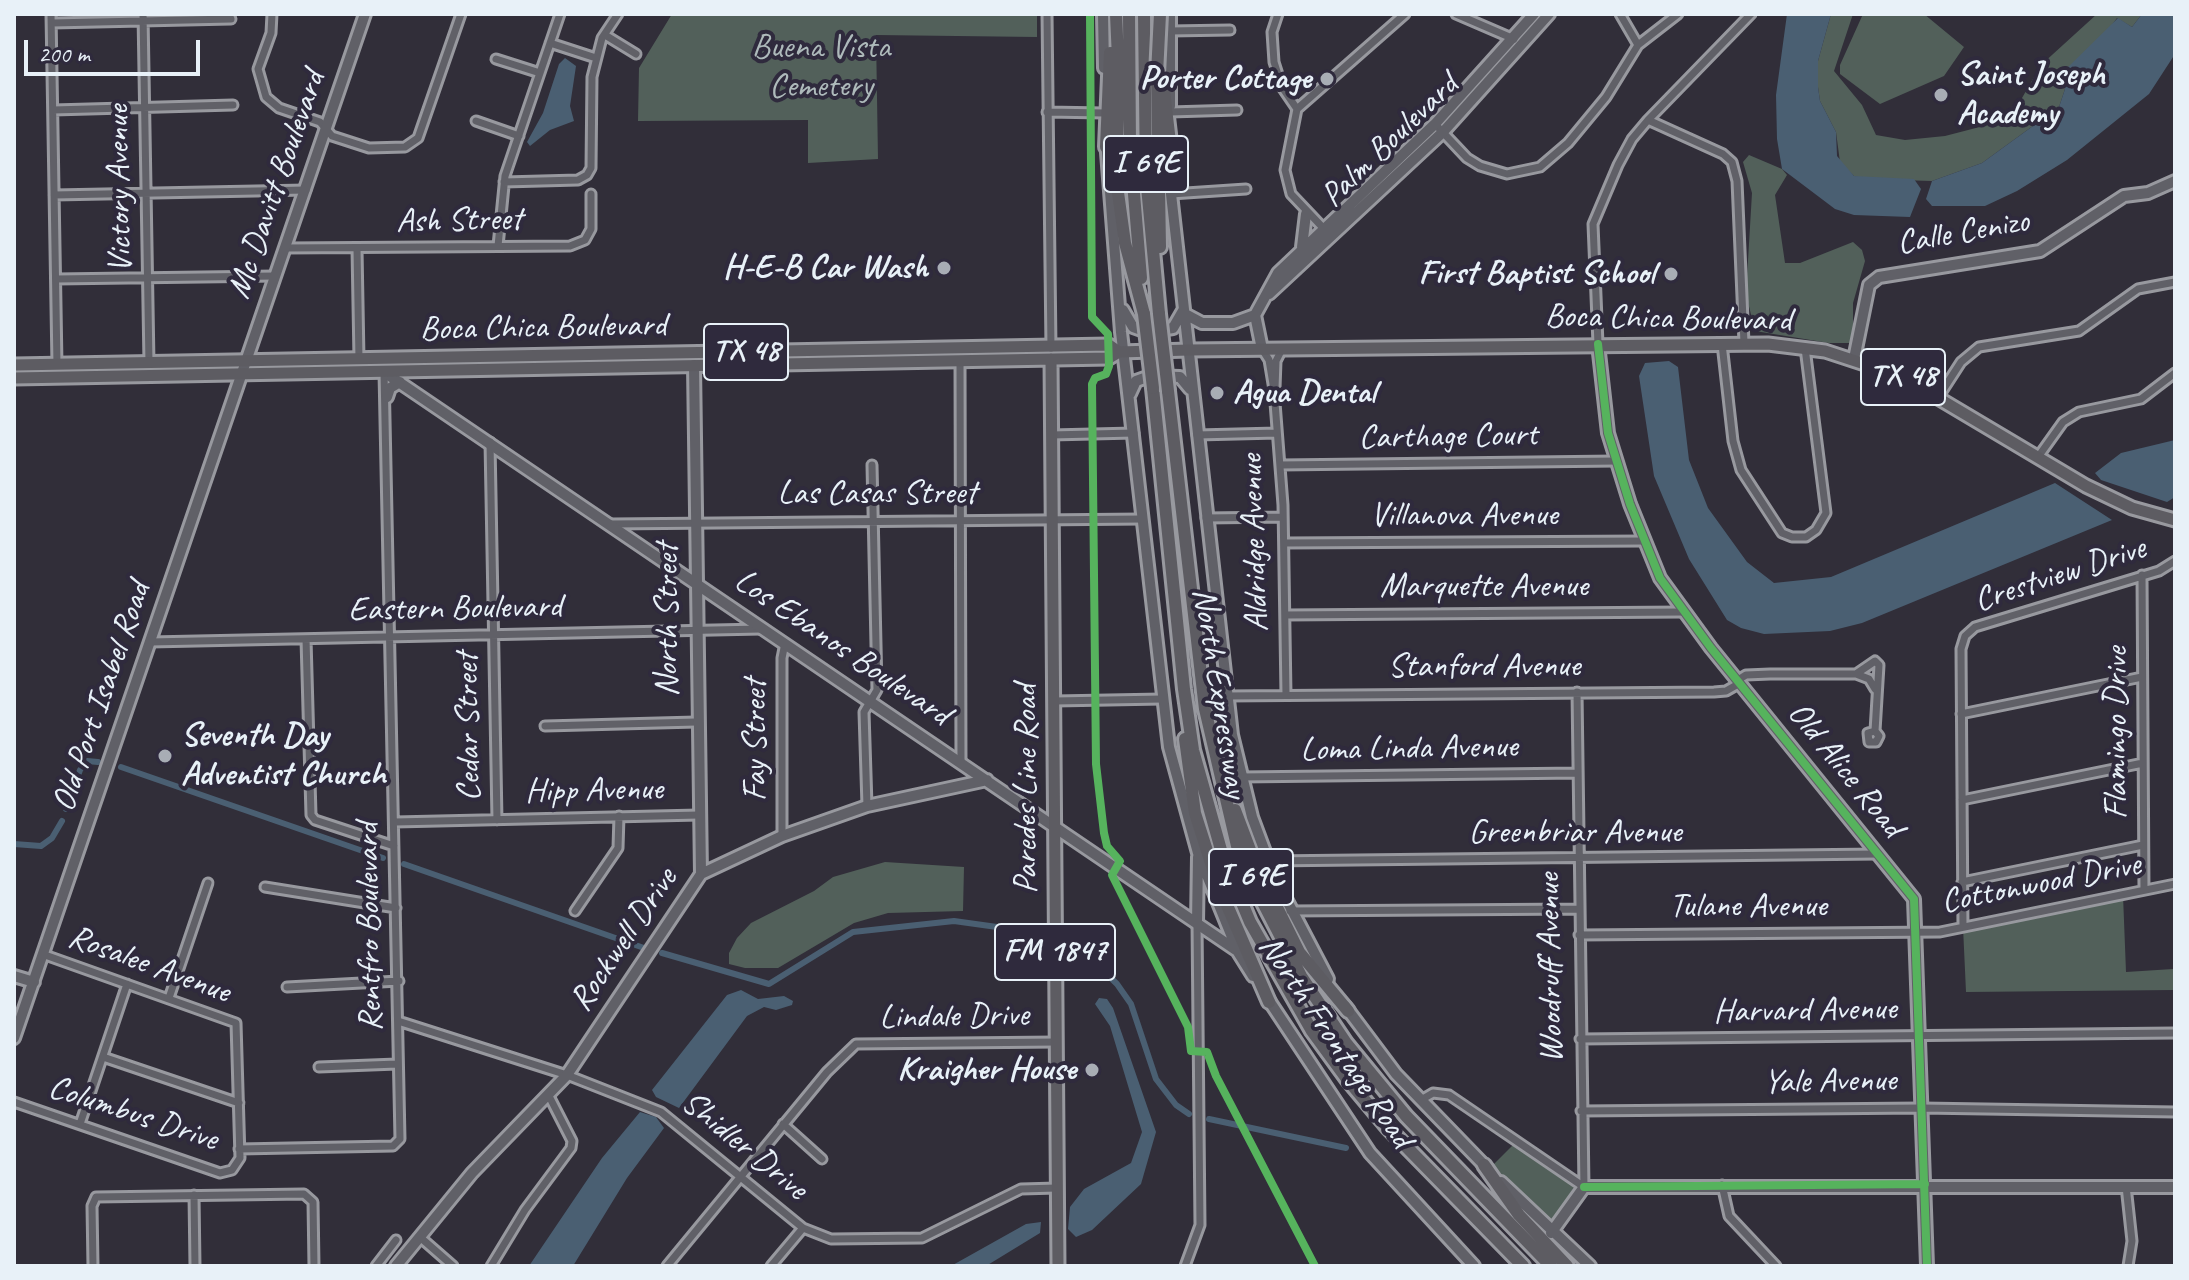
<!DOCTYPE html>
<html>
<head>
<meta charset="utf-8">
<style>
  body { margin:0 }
  #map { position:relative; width:2189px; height:1280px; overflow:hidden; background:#312e39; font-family:Caveat,sans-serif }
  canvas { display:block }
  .frame { position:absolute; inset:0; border:16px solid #e8f1f8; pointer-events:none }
  .scale { position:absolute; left:24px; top:40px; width:176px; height:36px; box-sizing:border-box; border:4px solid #e8f1f8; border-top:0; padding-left:10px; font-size:24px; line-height:28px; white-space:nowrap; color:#e8f1f8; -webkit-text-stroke:6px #2f2a3d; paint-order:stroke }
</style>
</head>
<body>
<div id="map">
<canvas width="2189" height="1280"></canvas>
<div class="frame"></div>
<div class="scale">200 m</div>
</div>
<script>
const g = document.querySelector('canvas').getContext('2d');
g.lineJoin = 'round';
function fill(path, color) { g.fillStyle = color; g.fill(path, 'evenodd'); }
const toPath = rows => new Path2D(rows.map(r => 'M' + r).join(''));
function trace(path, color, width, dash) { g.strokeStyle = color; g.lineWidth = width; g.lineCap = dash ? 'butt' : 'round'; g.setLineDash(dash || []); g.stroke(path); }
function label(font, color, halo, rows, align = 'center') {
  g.font = font + ' Caveat,sans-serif'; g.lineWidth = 8; g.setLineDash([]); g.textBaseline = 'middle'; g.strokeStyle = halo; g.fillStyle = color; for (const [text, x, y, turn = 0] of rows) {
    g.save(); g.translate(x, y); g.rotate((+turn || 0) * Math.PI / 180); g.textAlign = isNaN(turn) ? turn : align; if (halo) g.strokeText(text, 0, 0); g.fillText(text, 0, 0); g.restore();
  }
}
const green = toPath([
  [672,14,1037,14,1037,37,876,35,878,159,808,163,808,120,638,121,639,68],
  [1831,14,1853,14,1834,71,1862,105,1876,135,1905,140,1945,136,1995,123,2022,98,2041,65,2097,14,2142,14,2132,27,2117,18,2065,89,2059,107,1982,163,1932,181,1865,179,1854,176,1840,162,1836,132,1820,101,1818,87,1818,61],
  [1863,14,1924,14,1964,47,1944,76,1880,104,1840,74,1840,65],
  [1749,155,1782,169,1787,175,1775,195,1785,263,1800,263,1853,242,1862,250,1865,261,1853,303,1853,343,1829,343,1755,331,1746,294,1752,193,1743,162],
  [885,862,964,867,963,911,888,913,854,923,778,968,745,968,729,964,729,953,737,938,751,923,814,891,833,877],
  [2123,895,2126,972,2173,969,2174,990,1966,992,1963,927],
  [1513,1145,1575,1185,1556,1219,1543,1219,1492,1166]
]);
const water = toPath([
  [1787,14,1831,14,1818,61,1818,87,1820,101,1836,132,1837,156,1854,176,1914,179,1921,189,1910,217,1854,215,1835,209,1782,169,1777,139,1776,95],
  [2142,14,2175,14,2175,54,2149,94,2067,160,2017,191,1985,206,1932,206,1926,199,1932,181,1982,163,2059,107,2065,89,2061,74,2118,18,2132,27],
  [565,58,576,66,570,106,574,121,550,130,530,146,527,142,543,113,559,64],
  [1669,361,1678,367,1689,460,1708,508,1747,562,1774,583,1831,577,2055,483,2112,520,1862,623,1830,631,1764,634,1741,628,1727,620,1689,559,1654,476,1639,376,1645,363],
  [2175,440,2175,497,2167,502,2101,480,2095,473,2121,453],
  [741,990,758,999,784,996,793,1001,792,1005,776,1010,764,1007,747,1016,679,1108,656,1097,652,1090,727,995],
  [1099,998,1107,999,1113,1008,1156,1132,1141,1184,1092,1230,1076,1237,1068,1229,1070,1207,1084,1189,1131,1163,1142,1132,1110,1026,1095,1004],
  [640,1112,656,1117,664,1128,627,1178,573,1266,529,1266,602,1158],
  [1041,1222,1040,1233,986,1266,951,1266,1026,1224]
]);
const canal = toPath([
  [121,767,383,858],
  [66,809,80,770,87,761,98,762],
  [14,844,41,846,52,838,62,821],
  [404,864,644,948],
  [1072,940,1117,984,1131,1004,1156,1079,1176,1105,1189,1114],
  [662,953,769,984,853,932,954,921,1040,933],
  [1209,1119,1346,1148]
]);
const street = toPath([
  [51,14,57,365],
  [143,14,149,363],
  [272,14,271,33,258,69,266,97,279,108,320,122,332,136,369,148,405,147,418,138,461,14],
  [1047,14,1051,348],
  [1278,14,1272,32,1274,62,1282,87,1297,109,1285,170,1291,194,1327,232],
  [1456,14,1514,39],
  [1620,14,1638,45],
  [52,23,231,19],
  [1170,31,1230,30],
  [605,35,636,54],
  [550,43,596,58],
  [496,59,540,73],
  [1297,109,1405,14],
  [53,110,233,105],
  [1047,112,1105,113],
  [1170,112,1237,110],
  [1648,120,1723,154,1732,162,1737,181,1744,343],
  [476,121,519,136],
  [1435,124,1467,158,1480,166,1507,174,1540,167,1568,143,1606,97,1638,45,1678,14],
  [504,182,578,180,587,175,591,168,592,77,602,38,618,14],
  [1171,194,1246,189],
  [54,195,306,190],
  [498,246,505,176,560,14],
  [286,248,570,246,585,240,591,229,591,194],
  [357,249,359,359],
  [56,279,275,276],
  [1598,344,1593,224,1618,165,1632,139,1648,120,1751,14],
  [1722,344,1733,441,1741,470,1782,533,1792,537,1806,537,1816,530,1826,513,1805,348],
  [1262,349,1269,360,1274,390,1283,505,1286,695],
  [960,361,961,763],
  [1275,388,1276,361,1282,349],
  [1939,396,1961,362,1979,347,2079,331,2138,289,2175,282],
  [1051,435,1134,433],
  [1197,435,1277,433],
  [490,442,497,820],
  [2038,457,2063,422,2079,412,2141,399,2175,373],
  [1280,465,1616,461],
  [1206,518,1283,517],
  [611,524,1143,519],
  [1284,543,1644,541],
  [2142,575,2144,890],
  [1285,615,1683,612],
  [306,639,311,815,315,820,394,846],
  [150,642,761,629],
  [1856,674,1869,679,1875,689],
  [1738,680,1746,675,1770,674,1856,674,1875,661,1879,665,1875,731,1879,736,1876,742,1869,742,1868,733,1875,731],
  [1577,692,1584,1187],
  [1226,696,1714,692,1726,691,1740,683],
  [1055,701,1162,699],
  [1961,714,2142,677],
  [545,726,696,722],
  [1241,777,1578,773],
  [1962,800,2143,763],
  [867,806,864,712,877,690,872,465],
  [395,822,699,815],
  [782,836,782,658,785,643],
  [1269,861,1878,854],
  [1962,882,2143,845],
  [265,887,396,908],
  [575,911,618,848,619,816],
  [1290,911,1579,909],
  [1963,927,1961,649,1965,636,1975,627,2159,571,2175,561],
  [1579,935,1940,932,2175,884],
  [287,987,399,981],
  [169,998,208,883],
  [398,1021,567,1075,661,1112,803,1228,831,1239,922,1238,1021,1189,1057,1188],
  [1580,1039,2175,1033],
  [103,1057,239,1103],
  [319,1067,397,1064],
  [1421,1100,1433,1093,1449,1095,1584,1187],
  [14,1102,220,1173,232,1170,240,1158,236,1023,45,955],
  [1581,1111,1922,1108,2175,1112],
  [80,1124,127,984],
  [783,1124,822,1159],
  [239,1149,393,1146,400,1139,384,372],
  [1722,1185,1729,1216,1776,1266],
  [2126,1186,2132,1241,2128,1266],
  [194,1195,195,1266],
  [421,1238,453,1266],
  [93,1266,92,1206,96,1197,304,1194,313,1202,314,1266],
  [376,1266,396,1240],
  [491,1266,525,1210,571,1148,572,1141,549,1096],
  [667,1266,827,1072,856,1044,1056,1042],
  [771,1266,803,1228],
  [1185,1266,1200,1225,1197,923]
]);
const secondary = toPath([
  [1103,14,1104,68],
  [1170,14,1170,106],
  [1106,140,1121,332,1169,747,1198,853,1238,952,1253,976],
  [1171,146,1171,194,1232,735,1252,817,1274,876,1328,979],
  [1302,247,1306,214],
  [1269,294,1443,132,1549,14],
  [1123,310,1133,327,1147,332,1173,328,1184,309],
  [1185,314,1202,323,1233,323,1255,315],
  [1598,344,1608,433,1630,504,1660,578,1711,648,1914,899,1927,1266],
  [1262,349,1255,315,1278,273,1435,124,1534,14],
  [1854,359,1869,285,1879,277,2040,251,2124,196,2148,193,2175,181],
  [694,365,701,874],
  [384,372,1236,950],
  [1130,394,1136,381,1150,376,1180,377,1190,389],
  [387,397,390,388,400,382],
  [1197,923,1198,857],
  [14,976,34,982],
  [1266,996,1370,1153,1474,1266],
  [1345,1006,1396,1074,1487,1168],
  [14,1038,365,14],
  [1501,1182,1590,1266],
  [1551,1233,1584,1187,2175,1187],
  [396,1266,472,1173,567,1075,701,874,782,836,867,806,987,780]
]);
const primary = toPath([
  [1051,359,1058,1266],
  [14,365,1109,345,1119,352],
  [14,378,1109,358,1119,352,1189,350,1768,344,1825,351,1901,376,2086,486,2132,508,2175,520]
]);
const highway = toPath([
  [1116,14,1119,81,1116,178,1125,243,1144,314],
  [1129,14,1130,146,1141,278],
  [1144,14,1146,176,1159,314],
  [1157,74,1160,247],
  [1164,91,1171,151],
  [1106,147,1110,53],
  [1153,388,1184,689,1193,750,1223,857,1250,922,1312,1031,1347,1079,1388,1128,1523,1266],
  [1168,391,1205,709,1237,846,1255,887,1301,976,1346,1043,1406,1116,1551,1266],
  [1185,739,1195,813,1217,882,1269,1002],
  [1235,810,1255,863,1299,952,1348,1011],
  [1484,1165,1519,1215,1567,1266]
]);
const highwayBridge = toPath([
  [1157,74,1160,14],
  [1144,314,1153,388],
  [1159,314,1168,391]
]);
const cycleway = toPath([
  [1090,14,1092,317,1108,334,1109,366,1106,374,1095,378,1092,384,1096,764,1104,833,1107,846,1120,861,1112,875,1188,1027,1191,1051,1207,1052,1216,1076,1315,1266],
  [1598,344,1608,433,1630,504,1660,578,1711,648,1914,899,1927,1266],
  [1584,1187,1925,1184]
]);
const markers = [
  [1327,79,8,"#a8adb5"],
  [1941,95,8,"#a8adb5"],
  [944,268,8,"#a8adb5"],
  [1671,274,8,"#a8adb5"],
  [1217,393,8,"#a8adb5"],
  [165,756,8,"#a8adb5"],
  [1092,1070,8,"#a8adb5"]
];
const shields = [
  [1146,164,84],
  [746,352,84],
  [1903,377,84],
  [1251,877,84],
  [1055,952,120]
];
const shieldNames = [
  ["I 69E",1146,164],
  ["TX 48",746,352],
  ["TX 48",1903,377],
  ["I 69E",1251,877],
  ["FM 1847",1055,952]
];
const parkNames = [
  ["Buena Vista",821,48],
  ["Cemetery",821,87]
];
const poiNames = [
  ["Saint Joseph",1957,75,"left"],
  ["Academy",1957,114,"left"],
  ["Porter Cottage",1311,79],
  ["H-E-B Car Wash",928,268],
  ["First Baptist School",1655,274],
  ["Agua Dental",1233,393,"left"],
  ["Seventh Day",181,736,"left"],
  ["Adventist Church",181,775,"left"],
  ["Kraigher House",1076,1070]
];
const streetNames = [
  ["Palm Boulevard",1390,141,-44],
  ["Mc Davitt Boulevard",277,185,-71],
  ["Victory Avenue",120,189,-91],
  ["Ash Street",459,221,-1],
  ["Calle Cenizo",1963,233,-10],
  ["Boca Chica Boulevard",1668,319,1],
  ["Boca Chica Boulevard",543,328,-1],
  ["Carthage Court",1448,437,-1],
  ["Las Casas Street",877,494],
  ["Villanova Avenue",1464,516],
  ["Aldridge Avenue",1255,543,-92],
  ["Crestview Drive",2060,575,-18],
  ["Marquette Avenue",1484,587],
  ["Eastern Boulevard",455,609,-1],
  ["North Street",668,620,-90],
  ["Los Ebanos Boulevard",842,648,34],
  ["Stanford Avenue",1484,667],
  ["North Expressway",1219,693,81],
  ["Old Port Isabel Road",102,697,-71],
  ["Cedar Street",469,727,-91],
  ["Flamingo Drive",2117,733,-90],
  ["Fay Street",756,740,-90],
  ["Loma Linda Avenue",1409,749,-1],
  ["Old Alice Road",1845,770,51],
  ["Paredes Line Road",1027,789,-90],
  ["Hipp Avenue",594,791,-1],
  ["Greenbriar Avenue",1575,833],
  ["Cottonwood Drive",2041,884,-11],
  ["Tulane Avenue",1748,907],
  ["Rentfro Boulevard",370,927,-91],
  ["Rockwell Drive",624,940,-56],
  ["Rosalee Avenue",149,965,20],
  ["Woodruff Avenue",1551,968,-91],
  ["Harvard Avenue",1805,1011,-1],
  ["Lindale Drive",954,1017,-1],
  ["North Frontage Road",1335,1042,56],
  ["Yale Avenue",1830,1082,-1],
  ["Columbus Drive",133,1114,18],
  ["Shidler Drive",744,1146,39]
];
fill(green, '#52605a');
fill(water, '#4a5f72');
trace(canal, '#4a5f72', 6);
trace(street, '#98999f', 13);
trace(secondary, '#98999f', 16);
trace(primary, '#98999f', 17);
trace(highway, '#98999f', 18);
trace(street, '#606067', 7);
trace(secondary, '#606067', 10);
trace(primary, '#5d5c62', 11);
trace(highway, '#5d5c62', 12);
trace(highwayBridge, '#98999f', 18, []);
trace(highwayBridge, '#5d5c62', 12);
trace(cycleway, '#56b35d', 8);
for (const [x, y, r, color] of markers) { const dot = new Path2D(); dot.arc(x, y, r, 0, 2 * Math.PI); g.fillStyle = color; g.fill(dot); trace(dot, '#2f2a3d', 3); }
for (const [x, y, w] of shields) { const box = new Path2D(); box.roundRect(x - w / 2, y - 28, w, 56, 6); g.fillStyle = '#2f2a3d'; g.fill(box); trace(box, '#e8f1f8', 2); }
label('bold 32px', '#e8f1f8', null, shieldNames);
label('34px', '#aebabb', '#2f2a3d', parkNames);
label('bold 34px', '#e8f1f8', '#2f2a3d', poiNames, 'right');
label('34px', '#e8f1f8', '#2f2a3d', streetNames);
</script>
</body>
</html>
